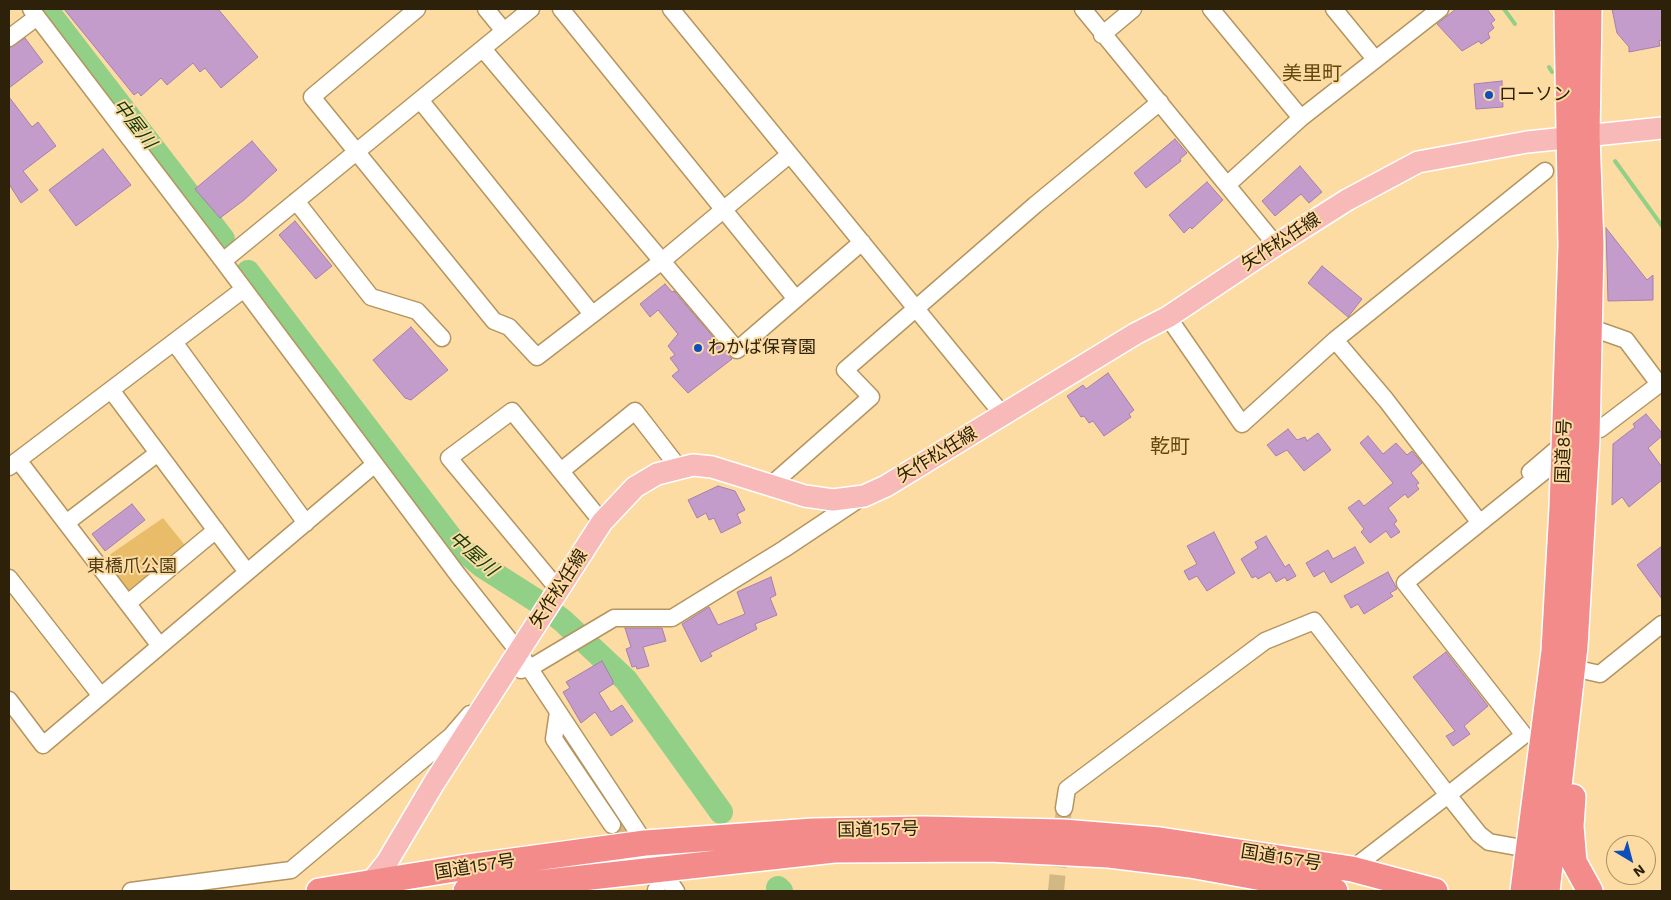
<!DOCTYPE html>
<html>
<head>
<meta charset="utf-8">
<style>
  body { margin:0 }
  #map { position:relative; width:1671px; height:900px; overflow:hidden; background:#fddca4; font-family:"Work Sans",sans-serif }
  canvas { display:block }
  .frame { position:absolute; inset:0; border:10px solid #2d210a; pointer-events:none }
  .north { position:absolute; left:1606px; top:835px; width:50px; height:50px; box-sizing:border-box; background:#fddca4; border:1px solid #aa9166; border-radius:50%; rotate:143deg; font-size:14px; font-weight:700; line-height:20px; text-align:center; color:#2d210a }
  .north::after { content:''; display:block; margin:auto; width:18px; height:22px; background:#104fba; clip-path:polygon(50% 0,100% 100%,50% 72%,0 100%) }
</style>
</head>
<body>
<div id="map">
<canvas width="1671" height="900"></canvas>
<div class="frame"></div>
<div class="north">N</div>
</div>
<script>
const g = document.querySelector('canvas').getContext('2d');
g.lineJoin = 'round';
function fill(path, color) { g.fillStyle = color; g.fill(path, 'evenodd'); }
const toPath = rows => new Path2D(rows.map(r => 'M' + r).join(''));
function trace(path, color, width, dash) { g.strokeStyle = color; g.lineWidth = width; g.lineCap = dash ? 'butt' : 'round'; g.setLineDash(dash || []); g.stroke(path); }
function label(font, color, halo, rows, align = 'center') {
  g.font = font + ' "Work Sans","Noto Sans JP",sans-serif'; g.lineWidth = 4; g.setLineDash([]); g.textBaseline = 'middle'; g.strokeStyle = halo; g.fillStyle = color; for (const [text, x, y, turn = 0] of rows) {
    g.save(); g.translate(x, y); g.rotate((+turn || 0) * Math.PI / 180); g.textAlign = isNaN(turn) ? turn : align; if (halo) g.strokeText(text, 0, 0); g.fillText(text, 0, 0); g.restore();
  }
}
const green = toPath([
  [163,518,188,549,128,600,99,562]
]);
const stream = toPath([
  [1504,9,1515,24],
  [1549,67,1552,72],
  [1615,161,1662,226]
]);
const river = toPath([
  [46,9,223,239],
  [248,272,454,542,482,566,537,601,563,621,626,680,721,812],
  [778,888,781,891]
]);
const building = toPath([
  [64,9,218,9,258,57,221,88,205,68,200,72,193,63,167,85,161,78,141,96,138,92,134,95,64,9],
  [1456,9,1487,9,1495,20,1491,23,1494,28,1488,33,1490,38,1481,44,1479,41,1462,51,1437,24,1456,9],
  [1612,9,1662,9,1662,40,1659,41,1660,46,1629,52,1629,47,1617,33,1612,9],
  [25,38,43,62,9,88,9,48,25,38],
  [1502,81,1503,107,1476,109,1474,84,1502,81],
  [9,97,32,127,38,122,56,146,23,171,38,190,21,203,9,184,9,97],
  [1175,139,1187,153,1180,159,1181,161,1146,188,1134,173,1175,139],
  [252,141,277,170,244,200,220,218,195,189,252,141],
  [103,149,131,185,76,226,49,190,103,149],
  [1300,166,1322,192,1309,203,1301,194,1275,216,1262,201,1300,166],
  [1207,182,1223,200,1192,229,1190,227,1184,233,1169,215,1207,182],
  [295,221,332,266,316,279,279,235,295,221],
  [1606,228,1647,280,1653,275,1653,300,1608,301,1606,228],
  [1322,266,1362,299,1348,317,1308,283,1322,266],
  [665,284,672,292,674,291,732,359,688,393,672,376,679,370,670,358,675,355,668,346,678,334,658,310,650,317,640,304,665,284],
  [411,327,448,370,411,400,405,398,373,360,411,327],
  [1108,373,1134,410,1129,414,1131,417,1104,436,1093,421,1089,423,1084,416,1081,417,1067,396,1083,385,1086,389,1108,373],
  [1646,414,1662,433,1662,436,1648,448,1662,467,1662,480,1629,507,1622,497,1612,505,1613,444,1635,427,1633,424,1646,414],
  [1288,429,1297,440,1305,437,1307,441,1318,433,1331,450,1304,471,1287,450,1276,456,1267,445,1288,429],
  [1368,436,1383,454,1396,443,1407,455,1412,451,1422,463,1411,473,1419,483,1416,485,1419,489,1408,498,1405,494,1388,508,1394,516,1397,521,1394,524,1400,532,1391,538,1386,531,1370,543,1361,532,1364,529,1348,508,1359,500,1364,506,1393,483,1360,443,1368,436],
  [718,486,735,491,745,510,737,514,741,523,721,533,714,518,709,520,706,513,697,518,688,500,718,486],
  [132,504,145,520,105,551,92,534,132,504],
  [1214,532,1235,573,1207,591,1197,576,1189,580,1184,571,1197,564,1187,546,1214,532],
  [1266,536,1285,567,1289,564,1296,576,1287,581,1285,577,1276,582,1270,572,1258,579,1256,576,1252,578,1241,559,1258,548,1255,542,1266,536],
  [1662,546,1662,599,1637,565,1662,546],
  [1355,547,1364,563,1331,583,1324,571,1314,577,1306,563,1328,550,1333,559,1355,547],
  [1388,572,1397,589,1390,593,1393,596,1364,614,1358,604,1351,608,1344,596,1388,572],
  [771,577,776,595,770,598,777,615,755,624,757,629,710,653,712,656,701,662,682,624,709,607,718,625,745,614,737,592,771,577],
  [625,628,662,628,666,641,643,647,649,666,637,669,636,666,632,667,626,649,631,647,625,628],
  [1446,652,1488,706,1464,726,1470,734,1453,746,1446,736,1455,731,1413,677,1446,652],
  [602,661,613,681,613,684,599,693,611,712,622,705,633,721,611,736,595,712,581,723,563,692,570,688,566,682,602,661]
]);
const minorTunnel = toPath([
  [612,825,648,878],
  [1056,891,1064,808]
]);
const minor = toPath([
  [31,9,223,261,458,575,518,651,645,843],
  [417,9,312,97,494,321,509,327,537,357,662,261,789,155],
  [486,9,504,31],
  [561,9,796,299],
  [671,9,1003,415],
  [1083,9,1276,245],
  [1211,9,1301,118],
  [1334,9,1375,59],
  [1102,35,1133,9],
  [9,38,37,17],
  [483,49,737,350,862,242],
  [420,100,592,314],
  [1227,185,1301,118,1440,9],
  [296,201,371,297,417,311,442,338],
  [223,261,531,9],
  [1168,317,1242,424,1335,340,1545,171],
  [1589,327,1626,340,1659,384],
  [1335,340,1386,400,1480,523],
  [174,342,306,523],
  [111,390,247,572],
  [1600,429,1662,382],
  [18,460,160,646],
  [9,467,244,289],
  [561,471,635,411,679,468],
  [1530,472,1564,443],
  [771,485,871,397,845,370,1035,205,1160,102],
  [66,523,158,453],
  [9,578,101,696],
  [558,589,449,458,512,411,602,522],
  [128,603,216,530],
  [1573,668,1600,674,1662,624],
  [521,670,530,668,614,618,672,618,784,549,862,497],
  [9,700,43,745,375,464],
  [558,712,554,739,612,825],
  [1064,808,1067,789,1265,641,1314,621,1448,795,1352,869],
  [1528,849,1489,842,1479,834,1448,795,1524,735,1405,583,1547,469],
  [660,868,676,891],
  [656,890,657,891],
  [131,891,291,870,451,736,470,714]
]);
const major = toPath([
  [364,891,387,862,434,783,602,522,635,487,657,474,693,465,712,467,805,496,833,500,864,496,886,486,1135,334,1168,317,1276,245,1347,200,1418,162,1527,142,1662,128]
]);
const highway = toPath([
  [1573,797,1571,826,1574,862,1590,891],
  [319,891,461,868,645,843,813,831,923,829,1063,832,1160,840,1352,869,1435,891],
  [466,891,834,850,989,849,1109,855,1190,865,1335,891],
  [1523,891,1554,651,1562,508,1571,246,1567,9],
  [1547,891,1575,646,1587,439,1591,245,1587,137,1589,9]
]);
const markers = [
  [1489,95,5,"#104fba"],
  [698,348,5,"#104fba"]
];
const poiNames = [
  ["ローソン",1499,95],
  ["わかば保育園",708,348]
];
const streetNames = [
  ["矢作松任線",1281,242,-33],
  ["国道8号",1564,451,-88],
  ["矢作松任線",937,455,-31],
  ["矢作松任線",559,589,-57],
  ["国道157号",878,830,-1],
  ["国道157号",1281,858,9],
  ["国道157号",475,867,-9]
];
const parkNames = [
  ["東橋爪公園",132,567]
];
const waterNames = [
  ["中屋川",134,124,52],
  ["中屋川",473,554,41]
];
const quarterNames = [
  ["美里町",1312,74],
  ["乾町",1170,447]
];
fill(green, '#e9bc6a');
trace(stream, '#91d086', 4);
trace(river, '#91d086', 24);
fill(building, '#c49ccb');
trace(building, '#a57fad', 1);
trace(minorTunnel, '#d3b785', 16, [16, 8]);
trace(minor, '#b49560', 19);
trace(major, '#fff', 24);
trace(highway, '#fff', 28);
trace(minor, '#fff', 16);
trace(major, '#f8b9b9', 21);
trace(highway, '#f48b8b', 25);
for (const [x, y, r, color] of markers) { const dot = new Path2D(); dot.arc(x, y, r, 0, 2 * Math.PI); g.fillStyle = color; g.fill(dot); trace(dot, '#fddca4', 2); }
label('18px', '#2d210a', '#fddca4', poiNames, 'left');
label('18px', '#2d210a', '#fddca4', streetNames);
label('18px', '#4f3b15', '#fddca4', parkNames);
label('italic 19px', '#113b09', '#fddca4', waterNames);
label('20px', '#63480d', '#fddca4', quarterNames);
</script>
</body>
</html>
